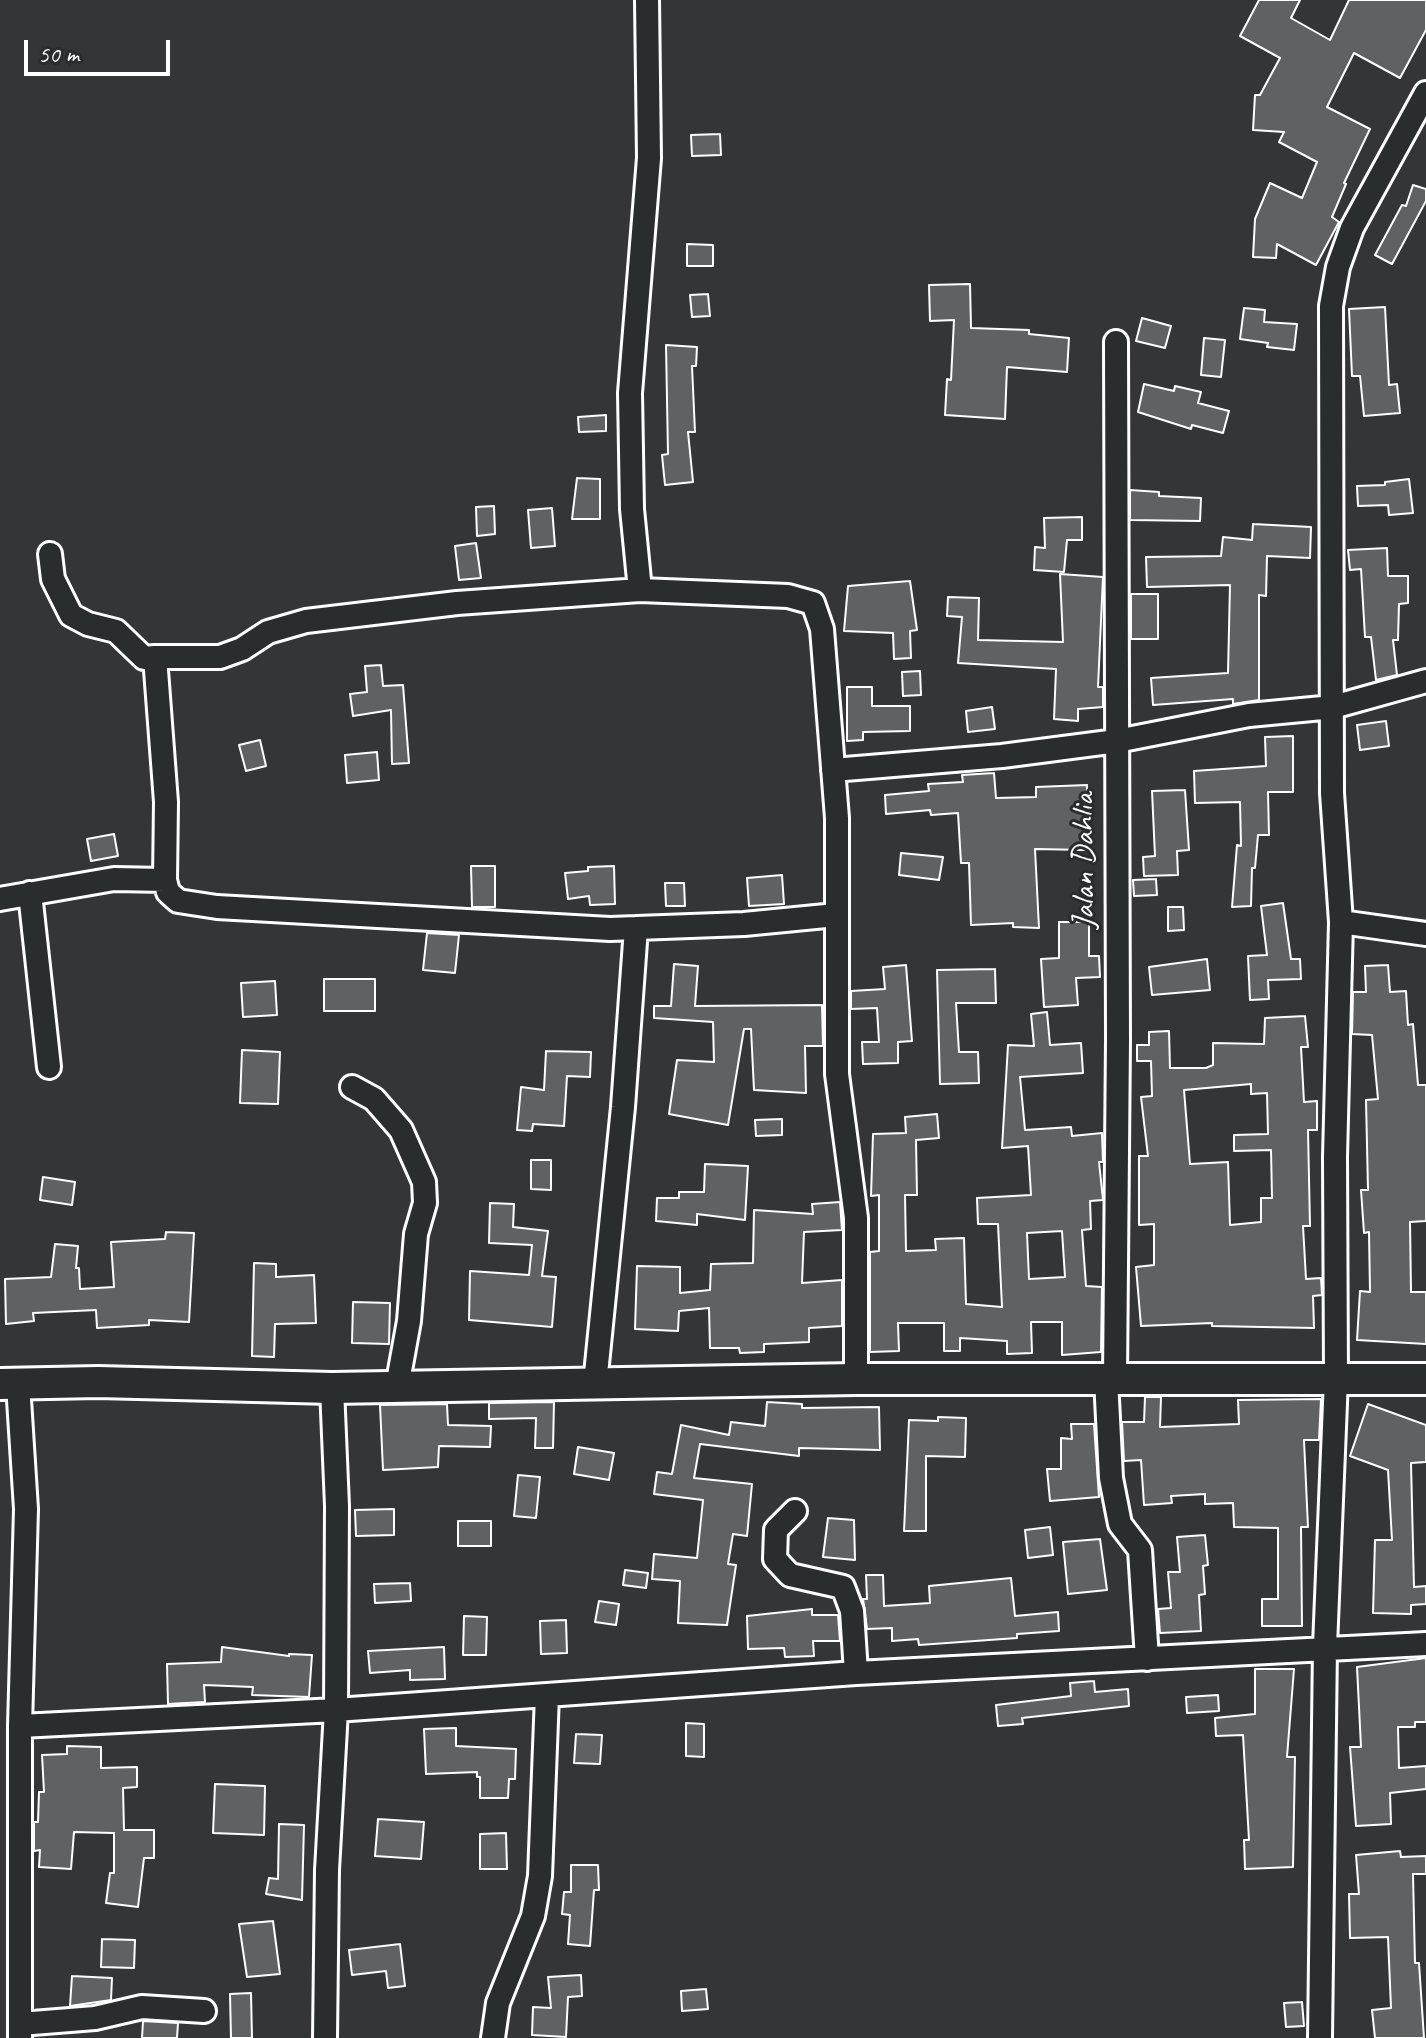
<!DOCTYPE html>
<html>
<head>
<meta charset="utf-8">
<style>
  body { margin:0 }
  #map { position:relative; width:1426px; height:2038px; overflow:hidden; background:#333536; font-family:Caveat,sans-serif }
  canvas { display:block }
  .scale { position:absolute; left:24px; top:40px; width:146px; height:36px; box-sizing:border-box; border:4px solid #fff; border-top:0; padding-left:10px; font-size:24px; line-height:28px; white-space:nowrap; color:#fff; -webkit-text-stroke:6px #2a2d2e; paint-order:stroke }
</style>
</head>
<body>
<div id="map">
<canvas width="1426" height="2038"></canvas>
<div class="scale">50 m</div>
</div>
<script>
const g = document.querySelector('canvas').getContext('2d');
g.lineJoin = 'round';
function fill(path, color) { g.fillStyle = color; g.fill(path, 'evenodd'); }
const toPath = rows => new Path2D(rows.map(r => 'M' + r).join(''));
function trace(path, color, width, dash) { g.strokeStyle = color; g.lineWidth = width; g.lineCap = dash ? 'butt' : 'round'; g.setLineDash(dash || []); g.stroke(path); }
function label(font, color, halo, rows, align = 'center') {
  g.font = font + ' Caveat,sans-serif'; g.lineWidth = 6; g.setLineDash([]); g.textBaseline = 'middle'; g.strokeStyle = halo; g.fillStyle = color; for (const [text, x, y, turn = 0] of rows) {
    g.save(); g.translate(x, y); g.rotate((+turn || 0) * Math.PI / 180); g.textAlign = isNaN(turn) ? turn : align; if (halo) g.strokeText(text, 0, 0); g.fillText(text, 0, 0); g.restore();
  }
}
const building = toPath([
  [1259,0,1300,0,1291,18,1330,40,1349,0,1426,0,1426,30,1400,78,1354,53,1327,107,1370,129,1344,183,1346,184,1332,217,1339,222,1316,265,1277,244,1276,258,1253,257,1255,219,1270,183,1302,198,1317,162,1279,142,1284,132,1253,130,1255,95,1260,95,1280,58,1240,36,1259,0],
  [720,134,721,155,692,156,691,135,720,134],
  [1413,185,1426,189,1426,201,1392,264,1375,255,1402,205,1406,206,1413,185],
  [687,244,713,245,713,266,687,266,687,244],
  [970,284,971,328,1029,330,1029,334,1069,338,1067,372,1007,367,1005,419,945,415,947,379,951,380,954,320,930,321,929,285,970,284],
  [708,294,710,316,692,317,690,295,708,294],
  [1385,307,1389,385,1397,384,1400,413,1364,416,1360,376,1352,376,1349,309,1385,307],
  [1244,308,1265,310,1264,322,1297,324,1294,350,1267,347,1268,343,1240,339,1244,308],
  [1142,318,1171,326,1165,348,1136,341,1142,318],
  [1204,338,1225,340,1221,377,1201,375,1204,338],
  [666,345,697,347,696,366,692,366,695,432,688,432,693,482,665,485,662,455,668,454,666,345],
  [1144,384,1174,391,1175,386,1201,392,1198,403,1229,411,1223,433,1192,425,1191,429,1138,412,1144,384],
  [606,415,606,431,579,432,578,417,606,415],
  [577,478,600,479,600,519,572,519,577,478],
  [1409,479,1413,513,1389,515,1388,505,1358,506,1357,486,1385,485,1385,482,1409,479],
  [1130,490,1159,492,1159,496,1201,498,1200,521,1130,520,1130,490],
  [494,506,495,534,477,536,476,507,494,506],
  [552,508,555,546,531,548,528,510,552,508],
  [1082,517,1082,540,1067,540,1064,572,1034,570,1035,547,1045,548,1044,518,1082,517],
  [1253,524,1311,527,1310,558,1267,556,1266,596,1259,595,1259,700,1233,704,1233,699,1153,705,1151,678,1228,673,1230,585,1147,587,1146,557,1221,556,1223,537,1252,540,1253,524],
  [476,543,481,578,459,580,455,546,476,543],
  [1387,548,1388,576,1408,576,1408,603,1399,604,1398,640,1393,640,1397,675,1376,680,1371,637,1365,637,1361,569,1350,570,1348,550,1387,548],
  [1060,574,1103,577,1098,687,1103,687,1103,707,1078,709,1078,721,1054,719,1056,669,958,663,962,617,947,616,948,597,979,598,978,640,1063,642,1060,574],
  [910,581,917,630,910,631,911,658,894,659,893,633,844,631,848,586,910,581],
  [1131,594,1158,594,1158,639,1131,639,1131,594],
  [381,665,383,686,403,685,409,763,392,764,391,710,353,716,350,694,367,692,365,666,381,665],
  [920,671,921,695,903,696,902,672,920,671],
  [847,687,872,687,872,706,910,706,910,731,863,732,863,740,847,741,847,687],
  [992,707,995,729,968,732,966,711,992,707],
  [1386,721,1389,746,1360,750,1357,725,1386,721],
  [1293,736,1293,792,1268,792,1269,835,1258,835,1255,868,1252,868,1251,906,1232,907,1237,845,1241,846,1240,802,1195,803,1194,771,1266,766,1265,737,1293,736],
  [260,740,266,766,246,771,239,745,260,740],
  [377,752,379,780,347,783,345,755,377,752],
  [994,773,996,798,1036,797,1036,787,1087,785,1086,850,1035,849,1039,928,1013,927,1013,923,971,925,969,863,961,863,958,813,931,815,930,810,886,814,885,795,929,791,928,784,963,782,962,775,994,773],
  [1185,790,1189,850,1177,851,1178,875,1144,876,1143,857,1155,856,1152,791,1185,790],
  [114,834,118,856,91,861,87,839,114,834],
  [901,853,943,857,939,880,899,875,901,853],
  [471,866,495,866,495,907,472,907,471,866],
  [614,866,615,904,590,905,589,896,568,899,565,873,588,871,588,867,614,866],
  [782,875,784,904,749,906,747,878,782,875],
  [1156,879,1157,895,1134,896,1133,880,1156,879],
  [665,883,684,883,685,906,666,906,665,883],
  [1283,903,1291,959,1300,959,1301,979,1268,980,1269,999,1250,1000,1248,956,1267,955,1261,906,1283,903],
  [1168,907,1183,907,1184,930,1168,931,1168,907],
  [1059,922,1089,922,1089,956,1099,956,1100,977,1076,978,1078,1005,1044,1007,1041,959,1059,958,1059,922],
  [427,933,459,935,455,973,423,970,427,933],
  [1207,959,1210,990,1152,995,1149,967,1207,959],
  [674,964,698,966,695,1006,822,1005,823,1046,805,1046,806,1093,754,1090,751,1029,744,1029,728,1125,669,1114,677,1060,714,1062,713,1022,654,1018,654,1006,671,1006,674,964],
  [906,965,912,1041,898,1042,898,1063,863,1064,862,1042,879,1042,877,1008,851,1009,851,991,885,989,883,967,906,965],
  [1388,965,1390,992,1406,991,1408,1025,1413,1024,1418,1085,1426,1085,1426,1221,1410,1222,1411,1292,1426,1292,1426,1344,1357,1340,1360,1291,1370,1292,1369,1232,1364,1233,1361,1190,1368,1190,1366,1100,1378,1099,1372,1035,1352,1034,1353,992,1366,992,1365,966,1388,965],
  [995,969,996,1003,956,1003,959,1052,978,1052,979,1083,940,1084,937,970,995,969],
  [324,979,375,979,375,1011,324,1011,324,979],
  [275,981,277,1015,243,1017,241,983,275,981],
  [1047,1012,1050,1045,1081,1043,1083,1073,1020,1077,1025,1130,1071,1127,1072,1136,1102,1133,1103,1162,1099,1162,1103,1200,1090,1201,1091,1229,1082,1230,1086,1286,1102,1287,1101,1352,1062,1355,1062,1322,1031,1322,1032,1353,1007,1354,1007,1341,960,1338,960,1351,944,1351,944,1323,898,1323,899,1351,870,1352,870,1252,879,1251,879,1195,871,1196,873,1134,906,1133,905,1117,937,1114,939,1138,916,1140,917,1195,905,1195,906,1251,936,1250,935,1239,964,1238,966,1304,1002,1307,998,1224,978,1224,977,1198,1031,1195,1028,1146,1002,1148,1008,1045,1034,1046,1031,1014,1047,1012],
  [1062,1231,1065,1277,1029,1279,1027,1233,1062,1231],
  [1305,1016,1308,1047,1301,1047,1304,1102,1317,1101,1317,1130,1308,1130,1310,1226,1303,1226,1306,1279,1321,1278,1322,1295,1313,1296,1314,1328,1212,1326,1212,1323,1141,1326,1136,1267,1154,1265,1154,1224,1139,1225,1139,1156,1148,1156,1141,1097,1152,1096,1151,1061,1137,1061,1137,1045,1149,1045,1149,1032,1169,1031,1170,1068,1206,1068,1213,1065,1213,1043,1264,1044,1265,1018,1305,1016],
  [1251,1084,1251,1094,1267,1093,1268,1134,1234,1135,1234,1151,1271,1150,1272,1198,1261,1198,1261,1222,1230,1225,1228,1162,1190,1164,1184,1090,1251,1084],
  [242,1050,280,1052,278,1104,240,1103,242,1050],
  [546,1051,591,1052,590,1077,567,1076,564,1126,533,1124,532,1131,517,1130,521,1087,544,1090,546,1051],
  [782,1119,782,1135,756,1136,755,1120,782,1119],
  [531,1160,551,1160,551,1190,531,1189,531,1160],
  [705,1164,748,1166,745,1220,697,1214,697,1225,656,1221,657,1198,679,1198,679,1192,704,1192,705,1164],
  [43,1177,75,1182,72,1205,40,1200,43,1177],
  [840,1202,842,1230,804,1232,802,1283,842,1280,842,1326,809,1328,809,1342,764,1344,764,1352,740,1353,739,1348,710,1348,709,1308,679,1311,678,1331,635,1329,637,1266,680,1267,680,1293,710,1290,711,1264,753,1263,754,1210,813,1214,812,1204,840,1202],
  [490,1203,514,1204,513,1227,548,1231,542,1276,556,1277,552,1327,469,1320,470,1271,529,1275,532,1245,489,1243,490,1203],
  [166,1232,194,1233,189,1322,149,1320,149,1325,97,1328,96,1310,33,1313,34,1321,6,1324,5,1279,51,1277,55,1244,78,1246,76,1268,79,1268,80,1289,114,1287,111,1242,165,1239,166,1232],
  [254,1263,276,1264,276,1277,314,1275,316,1323,275,1324,274,1357,252,1356,254,1263],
  [353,1302,390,1303,389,1344,352,1343,353,1302],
  [1145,1397,1161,1397,1160,1427,1239,1424,1238,1400,1321,1399,1319,1440,1304,1440,1308,1527,1301,1527,1302,1626,1262,1626,1262,1599,1278,1599,1278,1528,1234,1527,1233,1503,1205,1504,1205,1494,1171,1496,1172,1503,1144,1505,1141,1460,1124,1461,1122,1422,1144,1422,1145,1397],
  [554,1402,553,1448,535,1448,536,1418,489,1419,489,1403,554,1402],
  [767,1402,802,1404,802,1408,879,1407,880,1450,799,1448,799,1456,700,1444,694,1478,752,1484,747,1536,733,1534,728,1564,736,1565,727,1625,678,1623,680,1581,652,1579,654,1554,697,1558,703,1500,654,1494,657,1472,672,1474,681,1425,729,1435,731,1422,765,1426,767,1402],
  [447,1404,448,1425,491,1426,490,1447,439,1446,438,1467,383,1470,380,1405,447,1404],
  [1368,1404,1426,1425,1426,1462,1411,1463,1414,1587,1426,1586,1426,1604,1411,1605,1411,1614,1373,1613,1375,1540,1392,1540,1388,1470,1350,1456,1368,1404],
  [938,1417,966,1418,965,1457,926,1456,926,1531,904,1531,909,1420,938,1421,938,1417],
  [1071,1424,1094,1424,1099,1497,1050,1501,1047,1469,1061,1469,1061,1438,1072,1439,1071,1424],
  [578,1447,614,1453,609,1480,574,1474,578,1447],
  [518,1475,540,1477,536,1518,514,1516,518,1475],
  [394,1509,394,1535,356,1536,355,1510,394,1509],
  [828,1518,854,1520,855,1560,823,1557,828,1518],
  [458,1521,491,1521,491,1546,458,1546,458,1521],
  [1050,1527,1053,1555,1028,1558,1025,1530,1050,1527],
  [1205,1535,1208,1565,1203,1566,1205,1594,1199,1595,1201,1631,1160,1633,1158,1609,1171,1608,1168,1572,1180,1572,1177,1537,1205,1535],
  [1100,1539,1107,1590,1068,1594,1063,1542,1100,1539],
  [625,1570,648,1573,646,1588,623,1585,625,1570],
  [866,1575,883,1575,884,1606,930,1603,929,1586,1011,1578,1015,1616,1058,1612,1059,1631,1017,1634,1017,1638,919,1645,918,1639,892,1641,892,1628,867,1629,863,1599,867,1599,866,1575],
  [410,1583,411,1601,375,1603,374,1584,410,1583],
  [599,1601,619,1604,616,1625,595,1622,599,1601],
  [812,1609,812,1615,838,1615,840,1641,813,1641,814,1656,785,1657,784,1648,748,1649,747,1616,812,1609],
  [464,1616,487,1617,486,1655,463,1655,464,1616],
  [566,1620,567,1653,541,1654,540,1621,566,1620],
  [222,1647,289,1656,289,1654,312,1655,309,1697,252,1695,253,1687,204,1685,205,1702,168,1704,167,1664,221,1662,222,1647],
  [444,1647,445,1679,410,1680,410,1670,370,1673,368,1651,444,1647],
  [1426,1658,1426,1722,1415,1722,1415,1727,1398,1727,1399,1768,1426,1766,1426,1789,1390,1793,1391,1824,1356,1826,1350,1747,1361,1747,1357,1667,1426,1658],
  [1255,1669,1294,1669,1287,1757,1295,1757,1293,1867,1245,1869,1244,1840,1249,1840,1243,1735,1216,1736,1215,1718,1255,1714,1255,1669],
  [1094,1681,1095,1692,1128,1689,1129,1706,1022,1718,1023,1724,998,1726,996,1705,1071,1696,1070,1683,1094,1681],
  [1218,1695,1219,1711,1187,1713,1186,1697,1218,1695],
  [686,1723,704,1724,704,1757,686,1756,686,1723],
  [456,1728,456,1746,516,1749,515,1779,509,1779,508,1798,480,1798,480,1777,477,1777,477,1772,426,1774,424,1729,456,1728],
  [576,1734,602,1735,600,1764,574,1763,576,1734],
  [67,1746,101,1747,101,1768,137,1767,137,1787,123,1788,124,1830,154,1830,154,1858,144,1858,138,1907,106,1903,110,1873,114,1873,114,1833,74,1832,71,1869,39,1867,40,1850,34,1851,34,1822,38,1822,39,1792,44,1792,42,1755,67,1754,67,1746],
  [215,1784,265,1786,264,1835,213,1833,215,1784],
  [378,1819,424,1822,421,1859,375,1856,378,1819],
  [279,1824,304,1825,302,1900,266,1894,269,1878,278,1879,279,1824],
  [506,1833,507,1869,480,1869,480,1834,506,1833],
  [1400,1851,1401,1857,1426,1856,1426,1874,1413,1874,1415,1963,1419,1963,1424,2038,1375,2038,1372,2010,1391,2008,1388,1937,1350,1938,1349,1894,1359,1894,1356,1855,1400,1851],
  [571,1865,598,1865,599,1890,594,1890,590,1946,568,1944,570,1915,562,1914,564,1892,571,1892,571,1865],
  [273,1921,280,1974,247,1977,239,1924,273,1921],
  [102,1939,135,1940,134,1968,101,1967,102,1939],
  [400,1944,405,1986,388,1988,386,1971,352,1975,349,1950,400,1944],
  [581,1975,582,1996,568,1997,566,2037,532,2035,533,2007,551,2008,548,1977,581,1975],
  [72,1976,112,1978,111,2000,70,2006,72,1976],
  [706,1989,708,2009,682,2011,681,1991,706,1989],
  [251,1993,252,2038,231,2038,230,1994,251,1993],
  [1302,2002,1304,2026,1286,2027,1284,2003,1302,2002],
  [143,2021,178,2023,177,2038,142,2038,143,2021]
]);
const street = toPath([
  [50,554,53,579,71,615,88,624,116,631,144,658,155,657],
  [640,590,632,509,630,393,649,158,647,0],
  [833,770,1002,756,1117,741,1249,715,1333,707,1426,681],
  [30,893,49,1067],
  [0,899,114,879,165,880],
  [836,915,744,924,610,929,217,907,178,901,168,892,165,880,166,802,155,657,220,657,242,649,268,632,306,621,457,603,640,590,788,596,813,603,822,629,837,818,837,1074,856,1218,856,1379],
  [1341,922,1426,934],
  [352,1087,374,1099,401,1130,424,1182,425,1203,416,1234,409,1321,397,1387],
  [1115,1378,1118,1039,1116,342],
  [1106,1379,1111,1478,1120,1524,1140,1550,1147,1659],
  [18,1384,26,1509,20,1726,20,2038],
  [595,1384,623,1107,636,928],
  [795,1511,776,1530,775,1559,790,1575,843,1587,852,1611,856,1673],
  [20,1726,336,1710,856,1673,1426,1644],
  [20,2024,95,2018,142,2007,204,2011],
  [325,2038,327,1870,336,1710,337,1506,332,1388],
  [493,2038,498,2003,533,1916,540,1876,547,1695],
  [1320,2038,1325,1646,1336,1379,1335,1157,1341,922,1332,793,1331,306,1338,267,1352,228,1426,93]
]);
const secondary = toPath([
  [0,1384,98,1382,332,1388,856,1379,1426,1379]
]);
const streetNames = [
  ["Jalan Dahlia",1085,861,-90]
];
fill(building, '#5f6162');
trace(building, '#fff', 2);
trace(street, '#fff', 28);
trace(secondary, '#fff', 36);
trace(street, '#2a2d2e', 22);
trace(secondary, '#2a2d2e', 30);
label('32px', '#fff', '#2a2d2e', streetNames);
</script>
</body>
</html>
